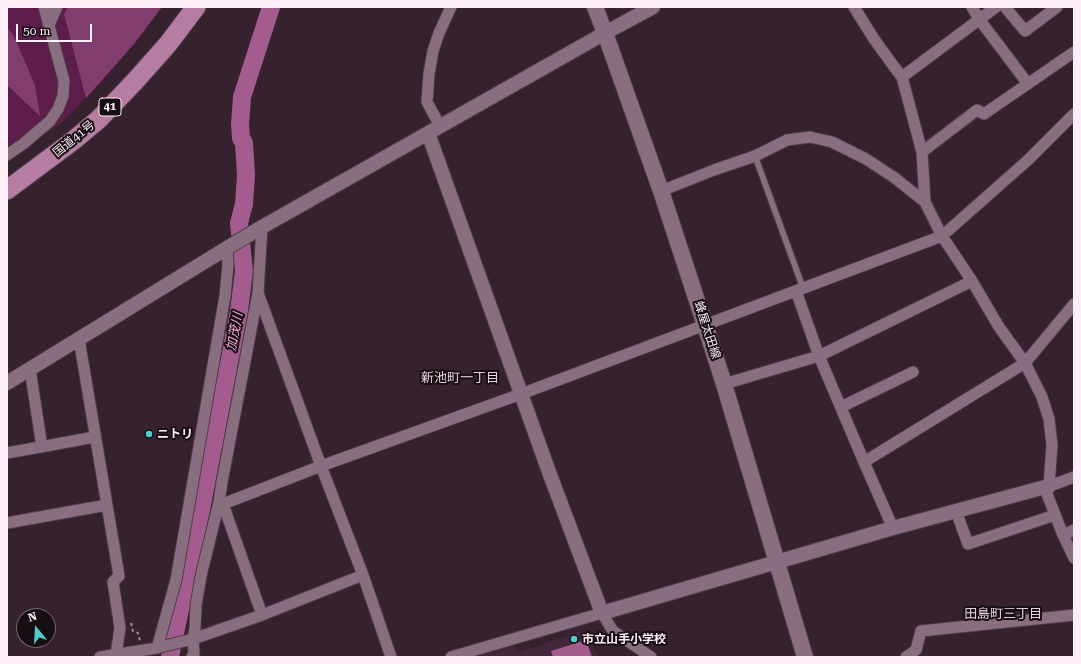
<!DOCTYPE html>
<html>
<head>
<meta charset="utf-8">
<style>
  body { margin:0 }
  #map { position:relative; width:1081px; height:664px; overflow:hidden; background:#36212f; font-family:"Roboto Serif",serif }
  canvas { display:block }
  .frame { position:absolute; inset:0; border:8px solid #fdeef7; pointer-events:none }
  .north { position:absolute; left:16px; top:608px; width:40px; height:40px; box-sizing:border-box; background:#170e14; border:1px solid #73686f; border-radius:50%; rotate:342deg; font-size:11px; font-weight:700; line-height:16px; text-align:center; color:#fdeef7 }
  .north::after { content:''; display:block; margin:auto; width:14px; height:18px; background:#52cdcc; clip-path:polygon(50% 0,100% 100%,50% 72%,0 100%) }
  .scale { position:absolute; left:16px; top:24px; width:76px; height:18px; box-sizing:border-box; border:2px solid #fdeef7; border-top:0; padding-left:5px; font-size:12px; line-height:14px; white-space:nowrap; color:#fdeef7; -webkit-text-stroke:3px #170e14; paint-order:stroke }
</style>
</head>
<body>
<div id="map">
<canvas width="1081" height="664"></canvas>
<div class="frame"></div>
<div class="north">N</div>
<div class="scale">50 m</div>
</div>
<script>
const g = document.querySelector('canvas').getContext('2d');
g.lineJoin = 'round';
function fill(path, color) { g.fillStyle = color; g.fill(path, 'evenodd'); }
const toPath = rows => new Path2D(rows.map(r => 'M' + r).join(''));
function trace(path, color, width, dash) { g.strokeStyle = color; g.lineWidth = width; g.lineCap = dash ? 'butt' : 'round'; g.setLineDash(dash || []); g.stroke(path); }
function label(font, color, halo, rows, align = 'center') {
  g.font = font + ' "Roboto Serif","Noto Sans JP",serif'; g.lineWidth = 4; g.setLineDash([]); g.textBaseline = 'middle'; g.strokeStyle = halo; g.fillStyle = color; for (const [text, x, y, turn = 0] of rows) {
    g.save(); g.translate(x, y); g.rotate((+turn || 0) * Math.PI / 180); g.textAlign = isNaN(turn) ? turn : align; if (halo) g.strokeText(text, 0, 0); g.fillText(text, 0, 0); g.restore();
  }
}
const built = toPath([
  [581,631,587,632,598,657,475,657,514,646,517,653]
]);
const green = toPath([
  [7,7,162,7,134,44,103,80,61,123,7,161]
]);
const forest = toPath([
  [68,7,162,7,134,44,86,98,64,14],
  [7,27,14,36,35,85,40,116,7,85]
]);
const water = toPath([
  [586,640,592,657,553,657,551,651]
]);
const river = toPath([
  [170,657,201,510,239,311,244,271,239,223,244,204,246,175,244,143,241,138,240,125,242,97,271,7]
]);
const path = toPath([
  [131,623,133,631,138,633,140,641]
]);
const service = toPath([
  [755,156,803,288]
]);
const minor = toPath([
  [854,7,874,39,895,68,902,77,922,152,925,202,942,236,972,281,999,327,1025,363,1042,397,1049,419,1052,445,1049,486,1047,494,1063,535,1074,558],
  [972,7,979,19,1028,84],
  [1005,7,1025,31,1057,7],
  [49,25,57,7],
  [902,77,996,7],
  [440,126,427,102,429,74,433,51,439,33,451,7],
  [922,152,977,110,984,114,1074,52],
  [7,155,23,144,50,121,58,109,63,96,64,81,44,7],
  [661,191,714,170,755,156,787,140,810,137,832,142,866,159,895,178,925,202],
  [796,291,819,356,864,462,893,528],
  [258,293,321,466,363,575,391,657],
  [79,339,119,576,113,582,120,628,116,654],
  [30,369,42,447],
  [724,384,819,356,972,281],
  [841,407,913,372],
  [7,453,95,437],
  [864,462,1025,363,1074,304],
  [1049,486,1050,486,1074,477],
  [956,511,968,544,1055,515],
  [7,523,107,505],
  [1063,535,1074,530],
  [262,615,223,504,321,466,521,394,942,236,1028,160,1074,114],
  [157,648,176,580,225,296,228,265,227,248],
  [100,657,157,648,193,639,262,615,363,575],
  [192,657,194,654,193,639,195,629,196,605,201,576,219,502,222,482,258,293,262,227],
  [451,657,602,613,613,631,651,657],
  [906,657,916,650,921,631,1074,615]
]);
const tertiary = toPath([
  [428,133,549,472,602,613,893,528,1049,486],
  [7,383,227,248,262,227,605,33,653,7]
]);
const secondary = toPath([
  [595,7,605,33,661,191,705,325,724,384,805,657]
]);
const trunk = toPath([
  [7,190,74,140,99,119,137,79,168,44,196,7]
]);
const markers = [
  [149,434,4,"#52cdcc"],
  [574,639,4,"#52cdcc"]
];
const shields = [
  [110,107,22]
];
const shieldNames = [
  ["41",110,107]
];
const streetNames = [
  ["国道41号",74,139,-39],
  ["蜂屋太田線",707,330,72]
];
const poiNames = [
  ["ニトリ",157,434],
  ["市立山手小学校",582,639]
];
const waterNames = [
  ["加茂川",235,332,-79]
];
const neighbourhoodNames = [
  ["新池町一丁目",460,378],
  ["田島町三丁目",1003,614]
];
fill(built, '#422639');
fill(green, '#5c1d4b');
fill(forest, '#813d6d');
fill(water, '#a35c8d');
trace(river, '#a35c8d', 18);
trace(service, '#4e3c48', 8);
trace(minor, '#4e3c48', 13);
trace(tertiary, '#4e3c48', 16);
trace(secondary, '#4e3c48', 18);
trace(trunk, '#4e3c48', 21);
trace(path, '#9f8d98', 2, [3, 3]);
trace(service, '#886e7f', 5.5);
trace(minor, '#886e7f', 11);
trace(tertiary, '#886e7f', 14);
trace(secondary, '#886e7f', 16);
trace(trunk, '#b67da3', 19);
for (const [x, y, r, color] of markers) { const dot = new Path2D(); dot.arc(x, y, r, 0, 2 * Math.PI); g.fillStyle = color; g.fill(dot); trace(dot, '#170e14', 1.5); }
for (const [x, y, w] of shields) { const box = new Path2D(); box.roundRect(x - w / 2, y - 9, w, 18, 3); g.fillStyle = '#170e14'; g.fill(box); trace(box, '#fdeef7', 1); }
label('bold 11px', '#fdeef7', null, shieldNames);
label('12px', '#fdeef7', '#170e14', streetNames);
label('bold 12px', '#fdeef7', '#170e14', poiNames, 'left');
label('italic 13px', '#faabdf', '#170e14', waterNames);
label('13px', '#ebcfe1', '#170e14', neighbourhoodNames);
</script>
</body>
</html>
